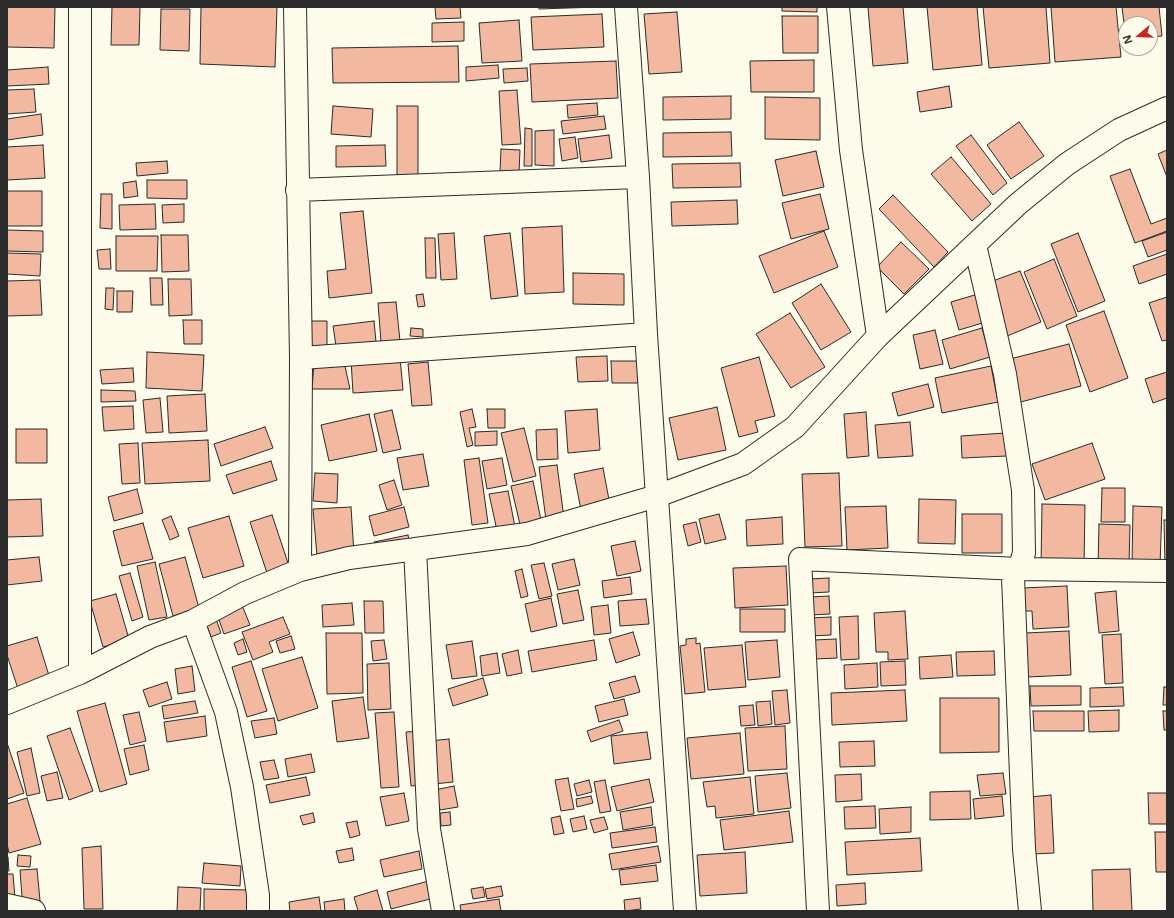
<!DOCTYPE html>
<html>
<head>
<meta charset="utf-8">
<style>
  body { margin:0 }
  #map { position:relative; width:1174px; height:918px; overflow:hidden; background:#fdfbea; font-family:"Noto Sans",sans-serif }
  canvas { display:block }
  .frame { position:absolute; inset:0; border:8px solid #2b2b2b; pointer-events:none }
  .north { position:absolute; left:1118px; top:16px; width:40px; height:40px; box-sizing:border-box; background:#fdfbea; border:1px solid #a9a89e; border-radius:50%; rotate:251deg; font-size:11px; font-weight:700; line-height:16px; text-align:center; color:#2b2b2b }
  .north::after { content:''; display:block; margin:auto; width:14px; height:18px; background:#c62828; clip-path:polygon(50% 0,100% 100%,50% 72%,0 100%) }
</style>
</head>
<body>
<div id="map">
<canvas width="1174" height="918"></canvas>
<div class="frame"></div>
<div class="north">N</div>
</div>
<script>
const g = document.querySelector('canvas').getContext('2d');
g.lineJoin = 'round';
function fill(path, color) { g.fillStyle = color; g.fill(path, 'evenodd'); }
const toPath = rows => new Path2D(rows.map(r => 'M' + r).join(''));
function trace(path, color, width, dash) { g.strokeStyle = color; g.lineWidth = width; g.lineCap = dash ? 'butt' : 'round'; g.setLineDash(dash || []); g.stroke(path); }
const building = toPath([
  [7,7,55,7,54,48,7,47,7,7],
  [112,7,140,7,139,45,111,45,112,7],
  [201,7,277,7,275,67,200,64,201,7],
  [435,7,460,7,461,18,436,19,435,7],
  [539,7,597,7,539,9,539,7],
  [782,7,817,7,817,12,782,11,782,7],
  [868,7,903,7,908,63,873,66,868,7],
  [927,7,977,7,982,65,933,70,927,7],
  [983,7,1046,7,1050,63,989,68,983,7],
  [1051,7,1116,7,1121,57,1055,62,1051,7],
  [1122,7,1159,7,1162,36,1150,37,1150,24,1126,24,1126,39,1122,7],
  [161,9,190,9,189,51,160,50,161,9],
  [677,12,682,72,649,74,644,14,677,12],
  [602,14,604,47,533,50,531,17,602,14],
  [782,16,818,16,818,53,783,53,782,16],
  [519,20,522,61,482,63,479,23,519,20],
  [464,22,464,41,432,42,432,23,464,22],
  [458,46,459,82,333,83,332,48,458,46],
  [814,60,814,92,751,92,750,61,814,60],
  [616,61,618,98,532,102,530,64,616,61],
  [498,65,499,78,466,81,466,67,498,65],
  [48,67,49,84,7,86,7,70,48,67],
  [527,68,528,81,504,83,503,69,527,68],
  [949,86,952,107,920,112,917,92,949,86],
  [34,89,36,112,7,114,7,90,34,89],
  [517,90,521,144,502,145,499,91,517,90],
  [731,96,731,119,663,120,663,97,731,96],
  [765,97,820,98,820,140,765,139,765,97],
  [597,103,598,115,568,118,567,105,597,103],
  [333,106,373,109,371,137,331,134,333,106],
  [397,106,418,106,418,175,397,175,397,106],
  [41,114,43,135,7,140,7,119,41,114],
  [604,116,606,129,563,134,561,121,604,116],
  [1019,122,1044,156,1011,179,987,145,1019,122],
  [525,128,532,129,532,166,524,166,525,128],
  [554,130,554,166,535,165,535,131,554,130],
  [731,132,732,156,663,157,663,133,731,132],
  [609,135,612,158,581,162,578,139,609,135],
  [971,135,1007,183,993,195,956,146,971,135],
  [575,137,578,158,562,161,559,139,575,137],
  [43,145,45,178,7,180,7,147,43,145],
  [385,145,386,166,336,167,336,146,385,145],
  [501,149,520,150,519,172,500,172,501,149],
  [1167,150,1167,177,1158,154,1167,150],
  [816,151,824,187,783,196,775,160,816,151],
  [951,157,991,204,972,221,931,174,951,157],
  [167,161,168,173,137,176,136,163,167,161],
  [740,163,741,187,673,188,672,164,740,163],
  [1130,169,1151,224,1167,218,1167,231,1135,243,1110,176,1130,169],
  [147,180,187,180,187,199,147,198,147,180],
  [136,181,138,196,124,198,123,183,136,181],
  [7,191,42,191,42,226,7,226,7,191],
  [101,194,112,194,112,229,100,228,101,194],
  [820,194,829,229,791,239,782,203,820,194],
  [893,195,948,252,934,267,879,209,893,195],
  [737,200,738,224,672,226,671,202,737,200],
  [155,204,156,229,120,230,119,205,155,204],
  [184,204,184,222,163,223,162,205,184,204],
  [363,211,372,293,329,298,327,271,346,269,340,213,363,211],
  [562,226,564,292,525,294,522,228,562,226],
  [7,230,43,231,43,252,7,251,7,230],
  [824,231,838,267,774,293,759,256,824,231],
  [1167,232,1167,250,1148,257,1142,241,1167,232],
  [454,233,457,279,441,280,438,234,454,233],
  [510,233,518,296,491,299,484,236,510,233],
  [1078,233,1105,301,1078,312,1051,244,1078,233],
  [161,235,188,235,189,271,162,272,161,235],
  [116,236,158,236,157,271,116,271,116,236],
  [425,238,435,238,436,278,426,278,425,238],
  [901,242,929,269,904,294,877,267,901,242],
  [110,249,111,269,99,269,97,250,110,249],
  [7,253,41,254,40,276,7,274,7,253],
  [1167,254,1167,274,1139,284,1133,266,1167,254],
  [1054,259,1077,316,1047,329,1024,272,1054,259],
  [1020,271,1041,322,1007,336,999,317,1003,315,990,282,1020,271],
  [573,273,624,274,624,305,573,304,573,273],
  [150,278,162,278,163,305,151,305,150,278],
  [168,279,191,279,192,315,169,316,168,279],
  [40,280,42,315,7,316,7,281,40,280],
  [821,284,851,332,821,350,792,303,821,284],
  [106,288,114,288,113,310,105,309,106,288],
  [117,291,133,291,132,312,117,312,117,291],
  [423,294,425,306,418,307,416,295,423,294],
  [978,294,986,322,959,330,951,302,978,294],
  [1167,297,1167,340,1162,341,1149,303,1167,297],
  [396,302,400,341,381,342,378,303,396,302],
  [1104,311,1128,378,1090,392,1066,325,1104,311],
  [790,313,825,367,791,388,756,334,790,313],
  [183,320,202,320,202,344,184,344,183,320],
  [310,321,327,321,327,347,311,348,310,321],
  [374,321,376,342,336,346,333,326,374,321],
  [411,328,423,329,423,337,410,336,411,328],
  [982,328,990,357,950,369,942,340,982,328],
  [935,330,943,364,920,369,913,335,935,330],
  [1069,344,1081,386,1017,403,1006,360,1069,344],
  [147,352,204,355,202,391,146,388,147,352],
  [607,356,608,381,578,382,576,357,607,356],
  [343,357,350,389,312,389,314,364,343,357],
  [400,357,403,390,353,393,351,360,400,357],
  [759,357,775,416,755,421,758,432,739,437,721,368,759,357],
  [611,361,638,361,638,383,612,383,611,361],
  [428,362,432,405,412,406,408,364,428,362],
  [991,366,998,402,942,413,935,378,991,366],
  [133,368,134,382,102,384,100,370,133,368],
  [1167,372,1167,398,1153,403,1145,379,1167,372],
  [928,384,934,407,898,416,892,393,928,384],
  [101,390,135,391,136,401,101,402,101,390],
  [205,394,207,431,169,433,167,396,205,394],
  [160,398,163,432,146,433,143,400,160,398],
  [133,406,134,429,104,431,102,407,133,406],
  [717,407,726,450,678,460,669,418,717,407],
  [472,409,476,427,469,428,473,445,467,447,460,412,472,409],
  [487,409,505,409,505,428,488,428,487,409],
  [597,409,600,450,568,453,565,411,597,409],
  [392,410,401,449,383,453,374,414,392,410],
  [866,412,869,456,847,458,844,414,866,412],
  [369,414,377,451,329,461,321,425,369,414],
  [910,422,913,456,878,458,875,425,910,422],
  [265,427,273,448,221,466,214,444,265,427],
  [524,428,536,476,513,482,501,433,524,428],
  [16,429,47,429,47,463,16,463,16,429],
  [557,429,558,459,537,460,536,430,557,429],
  [497,431,497,445,475,446,475,432,497,431],
  [1005,433,1007,456,962,458,961,436,1005,433],
  [208,440,210,481,145,484,142,443,208,440],
  [138,443,140,483,122,484,119,444,138,443],
  [1092,443,1105,479,1045,500,1032,464,1092,443],
  [423,454,429,486,403,490,397,458,423,454],
  [479,458,488,523,472,525,464,460,479,458],
  [502,458,507,485,487,489,482,461,502,458],
  [271,461,277,480,233,494,226,475,271,461],
  [557,465,564,518,546,520,539,467,557,465],
  [603,468,610,505,581,510,574,474,603,468],
  [315,473,338,474,337,503,313,501,315,473],
  [839,473,842,546,805,547,802,474,839,473],
  [394,480,402,505,387,510,379,485,394,480],
  [533,481,542,525,521,529,511,486,533,481],
  [1102,488,1125,488,1125,522,1101,522,1102,488],
  [137,489,143,513,114,521,108,497,137,489],
  [508,491,516,532,498,535,489,494,508,491],
  [41,499,43,536,7,537,7,500,41,499],
  [919,499,956,500,955,544,918,543,919,499],
  [1042,504,1085,505,1084,567,1041,566,1042,504],
  [886,506,888,548,847,550,845,507,886,506],
  [1133,506,1162,507,1160,566,1132,565,1133,506],
  [351,507,354,554,317,556,313,509,351,507],
  [404,507,409,527,374,536,369,516,404,507],
  [719,514,726,539,705,544,699,519,719,514],
  [962,514,1002,514,1002,553,962,553,962,514],
  [272,515,290,569,268,576,250,522,272,515],
  [171,516,179,536,170,540,162,520,171,516],
  [229,516,244,566,203,578,188,528,229,516],
  [782,517,783,544,747,546,746,520,782,517],
  [1164,520,1167,520,1167,565,1165,565,1164,520],
  [696,522,701,542,688,546,683,525,696,522],
  [143,523,153,559,122,566,113,531,143,523],
  [1099,524,1130,525,1129,567,1098,567,1099,524],
  [408,535,410,545,376,552,374,542,408,535],
  [635,541,641,571,617,576,611,546,635,541],
  [39,557,42,581,7,585,7,560,39,557],
  [185,557,199,608,173,616,159,564,185,557],
  [574,559,580,585,558,590,552,564,574,559],
  [155,562,167,617,149,620,137,566,155,562],
  [544,563,552,596,539,599,531,565,544,563],
  [786,566,788,605,735,608,733,568,786,566],
  [522,569,528,596,521,598,515,571,522,569],
  [130,573,143,617,132,621,119,576,130,573],
  [630,577,632,594,604,598,602,581,630,577],
  [829,578,829,592,810,593,809,579,829,578],
  [1067,586,1069,627,1033,629,1032,611,1024,611,1023,588,1067,586],
  [578,590,584,620,563,624,557,594,578,590],
  [1116,591,1119,631,1099,633,1095,593,1116,591],
  [116,594,129,639,103,647,90,601,116,594],
  [829,596,830,614,810,615,809,597,829,596],
  [551,598,557,626,531,632,525,604,551,598],
  [646,599,649,624,620,626,618,601,646,599],
  [364,601,383,601,384,633,365,633,364,601],
  [352,603,354,625,323,627,322,605,352,603],
  [242,605,250,625,224,634,217,614,242,605],
  [608,605,611,633,594,635,591,607,608,605],
  [740,609,785,609,785,632,740,632,740,609],
  [905,611,908,659,888,660,888,652,876,652,874,613,905,611],
  [858,616,859,659,841,660,839,617,858,616],
  [283,617,290,634,269,642,273,652,253,660,242,632,283,617],
  [831,617,831,635,811,636,811,618,831,617],
  [216,619,221,633,211,637,206,623,216,619],
  [1069,631,1071,675,1027,677,1025,633,1069,631],
  [633,632,640,655,616,663,609,639,633,632],
  [326,633,362,633,363,693,327,694,326,633],
  [1121,634,1123,683,1105,684,1102,635,1121,634],
  [291,636,295,649,280,653,276,641,291,636],
  [37,637,51,682,19,692,7,655,7,646,37,637],
  [696,638,696,644,700,643,705,692,685,694,680,646,686,645,686,639,696,638],
  [243,639,247,652,238,655,234,643,243,639],
  [836,639,837,658,815,659,814,640,836,639],
  [384,640,387,659,373,661,371,641,384,640],
  [594,640,597,660,532,672,528,651,594,640],
  [777,640,780,677,748,680,745,642,777,640],
  [472,641,477,676,452,679,446,645,472,641],
  [742,645,746,687,708,690,704,648,742,645],
  [518,650,522,673,507,676,502,654,518,650],
  [994,651,995,675,957,676,956,652,994,651],
  [497,653,500,673,482,676,480,656,497,653],
  [951,655,953,677,920,679,919,657,951,655],
  [302,657,318,708,278,721,262,669,302,657],
  [251,661,267,711,247,717,232,667,251,661],
  [905,661,906,685,881,686,880,662,905,661],
  [389,663,391,709,368,710,367,664,389,663],
  [877,663,878,687,845,689,844,665,877,663],
  [192,666,195,691,178,694,175,669,192,666],
  [635,676,640,692,614,699,609,683,635,676],
  [483,678,488,695,453,706,448,689,483,678],
  [167,682,172,699,149,707,143,690,167,682],
  [1030,686,1081,686,1081,705,1031,706,1030,686],
  [1123,687,1124,706,1090,707,1090,688,1123,687],
  [1164,687,1167,687,1167,705,1163,705,1164,687],
  [787,690,790,723,775,725,772,691,787,690],
  [905,690,907,721,832,725,831,693,905,690],
  [363,697,369,738,337,742,332,701,363,697],
  [940,698,999,698,999,752,940,753,940,698],
  [624,699,628,715,599,722,595,706,624,699],
  [195,701,198,713,164,719,162,706,195,701],
  [770,701,772,724,758,726,756,702,770,701],
  [105,703,127,784,100,792,77,711,105,703],
  [753,705,755,725,741,726,739,706,753,705],
  [1119,710,1119,731,1089,732,1088,711,1119,710],
  [1033,711,1084,711,1084,731,1034,731,1033,711],
  [1163,711,1167,711,1167,730,1164,730,1163,711],
  [139,712,146,741,130,745,123,715,139,712],
  [394,712,399,787,381,788,375,713,394,712],
  [205,716,207,736,167,742,164,722,205,716],
  [274,718,277,734,255,738,251,721,274,718],
  [619,720,623,731,591,742,587,731,619,720],
  [785,726,787,769,748,771,745,728,785,726],
  [70,728,93,791,69,800,47,736,70,728],
  [423,731,429,784,411,786,406,732,423,731],
  [647,732,651,759,614,764,611,736,647,732],
  [740,733,744,774,691,779,687,738,740,733],
  [449,739,453,782,434,784,430,741,449,739],
  [874,741,875,766,840,767,839,742,874,741],
  [7,743,24,793,7,799,7,743],
  [144,745,149,770,130,775,124,749,144,745],
  [31,748,40,793,27,796,17,752,31,748],
  [311,754,315,772,288,777,285,759,311,754],
  [274,760,279,778,264,780,260,762,274,760],
  [57,772,63,798,47,801,41,776,57,772],
  [787,773,791,808,758,812,755,776,787,773],
  [1003,773,1006,794,980,796,977,775,1003,773],
  [861,774,862,800,836,802,835,775,861,774],
  [306,777,310,795,270,803,266,785,306,777],
  [750,777,754,814,716,818,715,806,707,807,703,782,750,777],
  [568,778,574,809,561,811,555,780,568,778],
  [649,779,654,802,617,811,611,787,649,779],
  [589,780,592,792,577,796,574,784,589,780],
  [605,780,611,811,600,813,594,782,605,780],
  [454,786,458,807,440,810,435,790,454,786],
  [970,791,971,819,930,820,930,792,970,791],
  [404,793,409,821,386,826,380,797,404,793],
  [1148,793,1167,793,1167,824,1149,824,1148,793],
  [1051,795,1054,853,1033,854,1029,797,1051,795],
  [591,796,593,803,577,807,576,799,591,796],
  [1002,796,1004,816,975,819,973,799,1002,796],
  [27,798,41,844,9,853,7,844,7,804,27,798],
  [875,806,876,828,845,829,844,807,875,806],
  [651,807,653,825,623,830,620,812,651,807],
  [911,807,911,832,880,834,879,809,911,807],
  [789,811,793,842,724,850,720,820,789,811],
  [450,812,451,825,441,826,440,813,450,812],
  [313,813,315,822,303,825,300,816,313,813],
  [560,816,564,833,554,835,551,818,560,816],
  [584,816,587,829,573,832,570,819,584,816],
  [604,817,608,829,594,833,590,820,604,817],
  [357,821,360,835,350,838,346,823,357,821],
  [655,827,657,842,612,848,610,833,655,827],
  [1155,832,1167,832,1167,872,1156,872,1155,832],
  [920,838,922,871,847,875,845,842,920,838],
  [101,846,103,909,84,909,82,848,101,846],
  [658,846,661,862,612,870,609,854,658,846],
  [352,848,354,860,339,863,336,851,352,848],
  [419,851,422,869,384,877,380,860,419,851],
  [745,852,747,893,700,896,697,855,745,852],
  [18,855,31,856,30,867,17,866,18,855],
  [7,857,8,857,9,871,7,871,7,857],
  [204,863,241,866,240,886,202,883,204,863],
  [656,865,658,881,621,885,619,870,656,865],
  [37,869,41,911,23,911,20,870,37,869],
  [1130,869,1132,911,1093,911,1092,870,1130,869],
  [7,874,13,874,16,911,7,911,7,874],
  [429,881,434,898,391,909,387,892,429,881],
  [865,883,866,904,837,906,836,885,865,883],
  [501,886,503,896,487,899,485,889,501,886],
  [178,887,201,888,200,911,177,911,178,887],
  [483,887,485,897,473,899,471,889,483,887],
  [204,889,247,890,247,911,204,911,204,889],
  [377,890,383,911,358,911,354,897,377,890],
  [319,897,321,911,290,911,289,902,319,897],
  [640,898,641,909,625,911,624,900,640,898],
  [344,899,345,911,325,911,324,902,344,899],
  [499,899,501,911,461,911,460,905,499,899]
]);
const minor = toPath([
  [295,7,301,358,300,570],
  [626,7,638,177,646,334,685,911],
  [838,7,851,150,878,336],
  [297,190,638,177],
  [975,245,1005,374,1023,490,1024,553,1019,569,1013,577,1024,849,1030,911],
  [301,358,646,334],
  [415,549,429,829,443,911],
  [193,621,226,712,242,787,258,895,258,911],
  [80,673,80,7],
  [7,703,80,673,150,637,193,621,245,593,300,570,349,558,527,534,657,496,743,464,795,427,878,336,1018,204,1067,164,1119,130,1167,108],
  [7,905,34,911],
  [818,911,800,559,1019,569,1167,571]
]);
fill(building, '#f2b8a0');
trace(building, '#2b2b2b', 1);
trace(minor, '#2b2b2b', 24);
trace(minor, '#fdfbea', 22);
</script>
</body>
</html>
